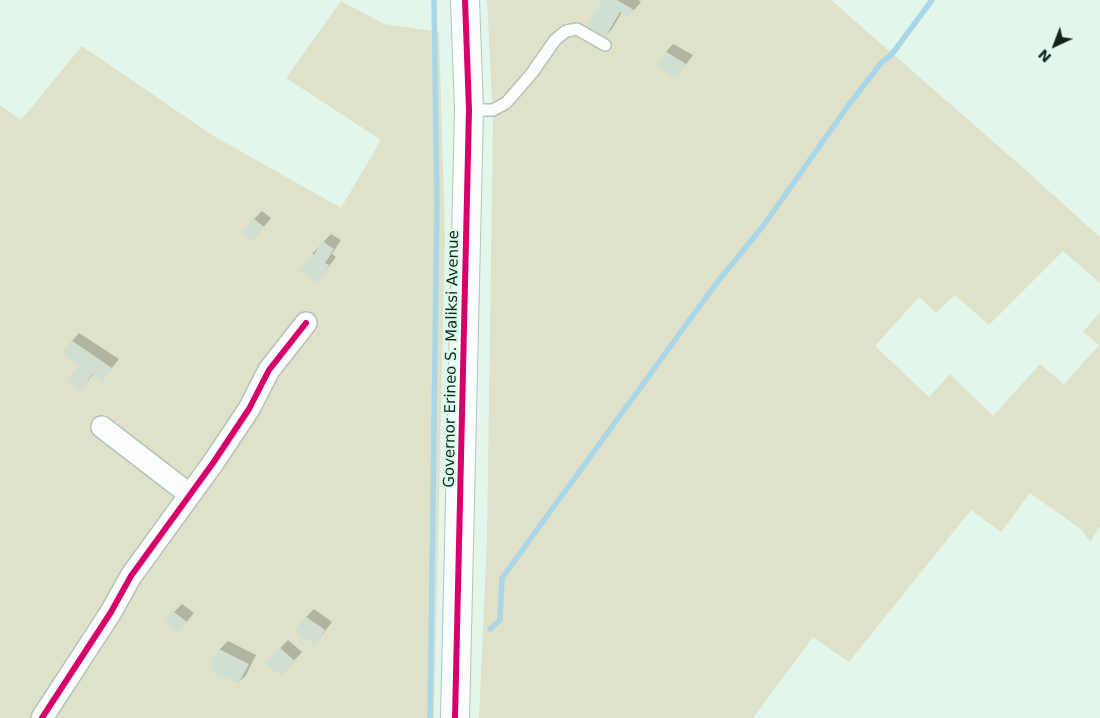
<!DOCTYPE html>
<html>
<head>
<meta charset="utf-8">
<style>
  body { margin:0 }
  #map { position:relative; width:1100px; height:718px; overflow:hidden; background:#e2f6ec; font-family:"DejaVu Sans",sans-serif }
  canvas { display:block }
  .north { position:absolute; left:1030px; top:20px; width:50px; height:50px; -webkit-text-stroke:4px #dafeeb; paint-order:stroke; rotate:223deg; font-size:14px; font-weight:700; line-height:20px; text-align:center; color:#15231c }
  .north::after { content:''; display:block; margin:auto; width:18px; height:22px; background:#15231c; clip-path:polygon(50% 0,100% 100%,50% 72%,0 100%) }
</style>
</head>
<body>
<div id="map">
<canvas width="1100" height="718"></canvas>
<div class="north">N</div>
</div>
<script>
const g = document.querySelector('canvas').getContext('2d');
g.lineJoin = 'round';
function fill(path, color) { g.fillStyle = color; g.fill(path, 'evenodd'); }
const toPath = rows => new Path2D(rows.map(r => 'M' + r).join(''));
function trace(path, color, width, dash) { g.strokeStyle = color; g.lineWidth = width; g.lineCap = dash ? 'butt' : 'round'; g.setLineDash(dash || []); g.stroke(path); }
function label(font, color, halo, rows, align = 'center') {
  g.font = font + ' "DejaVu Sans",sans-serif'; g.lineWidth = 4.5; g.setLineDash([]); g.textBaseline = 'middle'; g.strokeStyle = halo; g.fillStyle = color; for (const [text, x, y, turn = 0] of rows) {
    g.save(); g.translate(x, y); g.rotate((+turn || 0) * Math.PI / 180); g.textAlign = isNaN(turn) ? turn : align; if (halo) g.strokeText(text, 0, 0); g.fillText(text, 0, 0); g.restore();
  }
}
const green = toPath([
  [487,0,831,0,1020,165,1100,237,1100,283,1063,251,989,325,955,295,936,313,919,297,875,346,929,397,950,374,993,416,1040,364,1064,384,1099,345,1083,332,1100,312,1100,526,1090,542,1082,530,1030,493,1001,532,971,510,849,662,813,637,753,718,479,718,487,539,493,120],
  [341,1,384,24,439,32,445,237,434,718,0,718,0,105,21,120,82,46,212,135,341,208,381,140,286,78]
]);
const shadow = toPath([
  [603,0,638,0,641,2,629,16,622,12,612,29,604,37],
  [673,44,693,55,677,77,666,52],
  [262,211,271,218,253,240,254,219],
  [331,234,341,240,332,254,336,257,317,282,301,271,312,254],
  [79,333,119,359,103,379,94,373,80,390,80,364,72,341],
  [182,604,194,613,179,631,174,612],
  [314,609,332,622,315,644,306,617],
  [288,640,302,652,289,666,267,662],
  [228,641,256,655,246,675,238,683,210,668,220,649]
]);
const stream = toPath([
  [490,629,500,620,502,578,715,285,763,226,848,106,881,63,892,54,932,0],
  [430,718,437,202,434,0]
]);
const building = toPath([
  [602,0,617,0,634,10,629,18,620,12,604,39,585,28],
  [665,51,686,64,677,79,656,67],
  [253,218,264,227,253,241,242,233],
  [322,241,334,249,325,263,329,265,318,283,299,271,311,253,314,255],
  [71,340,112,368,103,381,92,374,80,391,66,382,79,365,62,354],
  [173,611,187,622,179,633,164,622],
  [305,616,325,630,315,645,295,631],
  [279,647,295,661,281,676,265,662],
  [219,649,249,664,238,684,209,669]
]);
const lane = toPath([
  [469,110,493,110,506,103,532,73,555,40,566,31,577,29,605,45]
]);
const street = toPath([
  [102,427,189,494],
  [42,718,111,612,131,576,213,463,249,409,269,370,306,323]
]);
const secondary = toPath([
  [455,718,469,110,465,0]
]);
const cycleway = toPath([
  [42,718,111,612,131,576,213,463,249,409,269,370,306,323],
  [455,718,469,110,465,0]
]);
const streetNames = [
  ["Governor Erineo S. Maliksi Avenue",452,359,-89]
];
fill(green, '#dfe2c9');
fill(shadow, '#0003');
trace(stream, '#a9d7e7', 5.5);
fill(building, '#d1ded2');
trace(lane, '#b4c3bc', 14);
trace(street, '#b4c3bc', 24);
trace(secondary, '#b4c3bc', 30);
trace(lane, '#fbfefc', 11);
trace(street, '#fbfefc', 21);
trace(secondary, '#fbfefc', 28);
trace(cycleway, '#d6006c', 6);
label('15px', '#15231c', '#dafeeb', streetNames);
</script>
</body>
</html>
